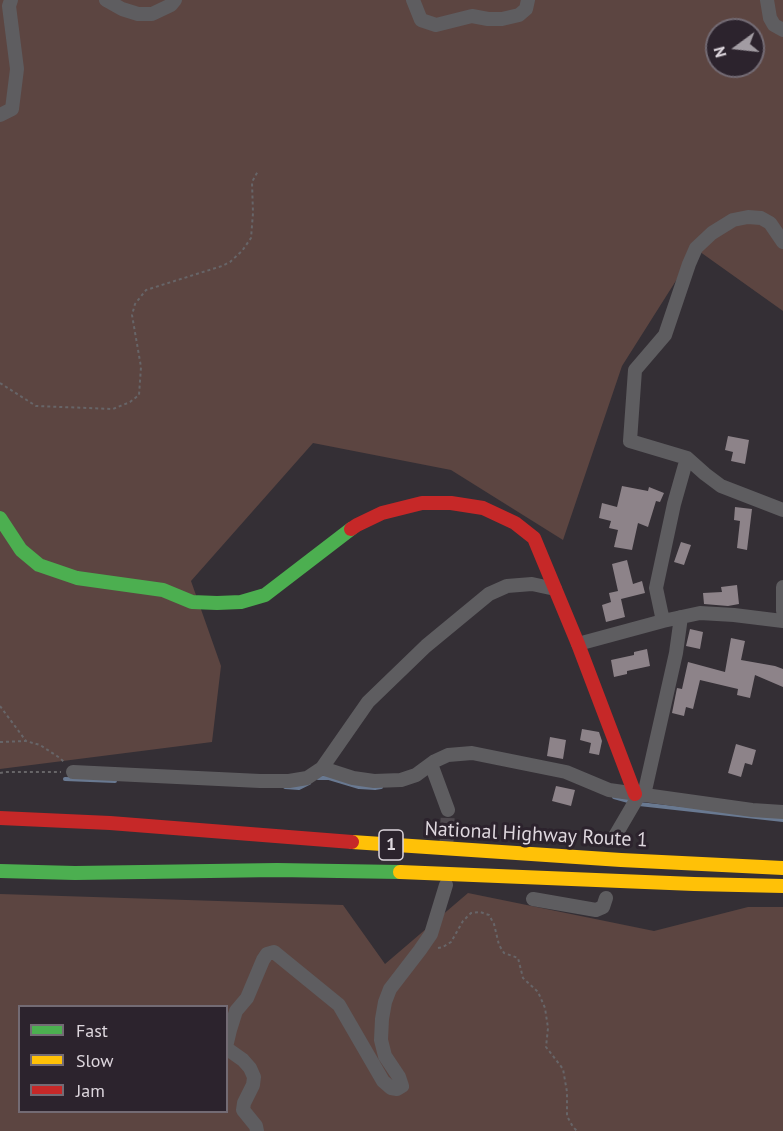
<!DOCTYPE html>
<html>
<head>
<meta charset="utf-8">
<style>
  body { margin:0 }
  #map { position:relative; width:783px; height:1131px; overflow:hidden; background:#342f35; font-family:"PT Sans",sans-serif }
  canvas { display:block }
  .legend { position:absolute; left:18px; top:1005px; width:210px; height:108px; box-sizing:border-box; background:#2c232d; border:2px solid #736b74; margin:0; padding:8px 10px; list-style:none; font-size:18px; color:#ded7de }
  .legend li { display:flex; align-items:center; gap:12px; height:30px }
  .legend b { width:30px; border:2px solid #736b74 }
  .north { position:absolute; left:705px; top:18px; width:60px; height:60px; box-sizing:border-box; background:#2c232d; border:2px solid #736b74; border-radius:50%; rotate:255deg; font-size:16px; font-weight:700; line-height:24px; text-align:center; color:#ded7de }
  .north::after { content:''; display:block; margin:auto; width:21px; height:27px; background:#a29ca3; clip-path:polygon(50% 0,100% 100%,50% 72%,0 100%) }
</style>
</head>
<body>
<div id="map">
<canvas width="783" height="1131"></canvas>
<ul class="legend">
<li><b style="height:8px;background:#4caf50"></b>Fast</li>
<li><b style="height:8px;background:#ffc107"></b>Slow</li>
<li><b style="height:8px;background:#c62828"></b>Jam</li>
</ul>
<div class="north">N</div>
</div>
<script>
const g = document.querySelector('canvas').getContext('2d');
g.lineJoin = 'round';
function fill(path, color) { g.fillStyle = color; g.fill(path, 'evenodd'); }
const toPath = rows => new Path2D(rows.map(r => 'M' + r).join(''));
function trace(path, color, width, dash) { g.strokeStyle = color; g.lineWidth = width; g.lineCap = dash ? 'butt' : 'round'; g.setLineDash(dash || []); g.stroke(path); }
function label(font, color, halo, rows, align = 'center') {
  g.font = font + ' "PT Sans",sans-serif'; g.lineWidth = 6; g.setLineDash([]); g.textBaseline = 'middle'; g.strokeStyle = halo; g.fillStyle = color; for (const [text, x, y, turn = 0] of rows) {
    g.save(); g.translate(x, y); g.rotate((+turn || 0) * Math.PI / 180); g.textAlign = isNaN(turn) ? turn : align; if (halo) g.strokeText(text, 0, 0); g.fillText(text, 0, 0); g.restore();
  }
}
const green = toPath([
  [0,0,783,0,783,311,696,249,622,366,563,540,451,470,313,443,191,581,221,666,212,742,0,769],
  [717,30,753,30,753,66,717,66],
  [468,893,654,931,748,907,783,907,783,1131,0,1131,0,894,343,905,385,964],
  [20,1006,226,1006,226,1112,20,1112]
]);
const stream = toPath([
  [318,778,329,778,359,787,375,788,381,787],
  [65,779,115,781],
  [285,787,299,788,309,783],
  [614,797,639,804,783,820]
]);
const building = toPath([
  [728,436,749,440,745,464,731,461,733,452,725,450],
  [622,486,648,491,649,487,664,493,660,502,656,501,648,527,638,523,632,550,614,547,618,530,609,528,611,521,599,518,602,503,617,507],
  [735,507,752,509,747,550,737,548,740,521,734,520],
  [681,542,691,545,684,565,674,562],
  [627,560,633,584,642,581,645,593,621,599,625,617,606,622,602,605,611,602,609,593,618,591,612,564],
  [737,585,739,604,728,606,704,604,703,593,722,592,721,587],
  [690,629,703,632,700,649,686,646],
  [731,638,745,641,741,660,775,666,783,669,783,687,755,675,750,698,737,695,738,689,700,680,693,709,686,707,684,716,672,713,677,688,682,689,688,662,725,672],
  [647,649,650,666,627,671,627,674,614,677,611,660,634,655,634,652],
  [582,729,599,732,602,741,599,755,589,753,591,743,580,740],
  [550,737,566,740,563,759,547,756],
  [736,744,756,750,752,765,745,763,741,777,728,773],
  [556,786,575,790,571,806,552,801]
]);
const streetTunnel = toPath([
  [446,853,448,810]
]);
const path = toPath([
  [0,383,36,406,113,409,130,402,139,395,141,367,132,315,135,304,146,290,222,266,230,262,242,251,251,238,253,213,252,182,258,171],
  [0,706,26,741],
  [0,742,26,741,40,745,60,758,65,763],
  [0,773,5,772,61,772],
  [438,948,443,947,451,942,463,921,471,913,480,912,489,915,494,924,499,945,504,953,518,958,523,978,538,992,545,1008,548,1028,546,1047,563,1069,567,1092,567,1116,573,1127,577,1131]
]);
const street = toPath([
  [106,0,122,9,138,14,152,14,171,5,175,0],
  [413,0,421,20,436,25,472,16,488,19,502,19,519,15,526,9,528,0],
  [767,0,770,18,774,25,783,30],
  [0,115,12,109,17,69,9,6,11,0],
  [783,242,770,223,761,218,748,217,733,220,712,233,696,248,689,264,665,335,635,370,630,441,687,458,705,474,721,486,783,510],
  [783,587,783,611],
  [663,621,656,588,674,504,687,458],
  [578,644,663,621,700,613,734,615,783,621],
  [431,764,448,810],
  [322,768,353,778,374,781,401,780,416,775,435,761,448,755,472,753,566,772,609,790,752,810,783,812],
  [73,772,260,781,289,781,307,778,322,768,368,702,426,646,489,594,507,586,532,584,555,589],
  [644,795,676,653,681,617],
  [615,836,639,795],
  [533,899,596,910,603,907,606,898],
  [226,1047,230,1030,236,1011,247,998,263,960,267,954,274,952,339,1005,383,1081,391,1088,397,1089,402,1086,399,1077,385,1056,381,1040,382,1019,385,1002,390,989,420,950,431,934,446,885],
  [226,1048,243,1060,250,1068,254,1077,253,1085,244,1103,243,1110,256,1126,257,1131]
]);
const fast = toPath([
  [0,518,21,550,39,565,77,578,163,590,192,602,217,603,241,602,265,595,351,529],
  [0,871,75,873,277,870,400,872]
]);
const slow = toPath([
  [352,842,621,860,783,868],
  [400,872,694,884,783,886]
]);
const jam = toPath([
  [351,529,357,525,382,513,422,503,451,503,483,508,515,523,534,538,578,644,635,794],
  [0,818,110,823,352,842]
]);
const shields = [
  [391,845,24]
];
const shieldNames = [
  ["1",391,845]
];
const streetNames = [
  ["National Highway Route 1",536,835,3]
];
fill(green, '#5c4541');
trace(stream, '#697991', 4);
fill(building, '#8d8389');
trace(streetTunnel, '#4e484e', 14, [14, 7]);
trace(path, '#676568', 2, [3, 3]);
trace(street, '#5e5d60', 14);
trace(fast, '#4caf50', 14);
trace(slow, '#ffc107', 14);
trace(jam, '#c62828', 14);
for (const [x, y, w] of shields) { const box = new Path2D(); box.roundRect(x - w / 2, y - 15, w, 30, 4.5); g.fillStyle = '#2c232d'; g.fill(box); trace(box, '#ded7de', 1.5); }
label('bold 18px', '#ded7de', null, shieldNames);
label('20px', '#ded7de', '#2c232d', streetNames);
</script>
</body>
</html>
